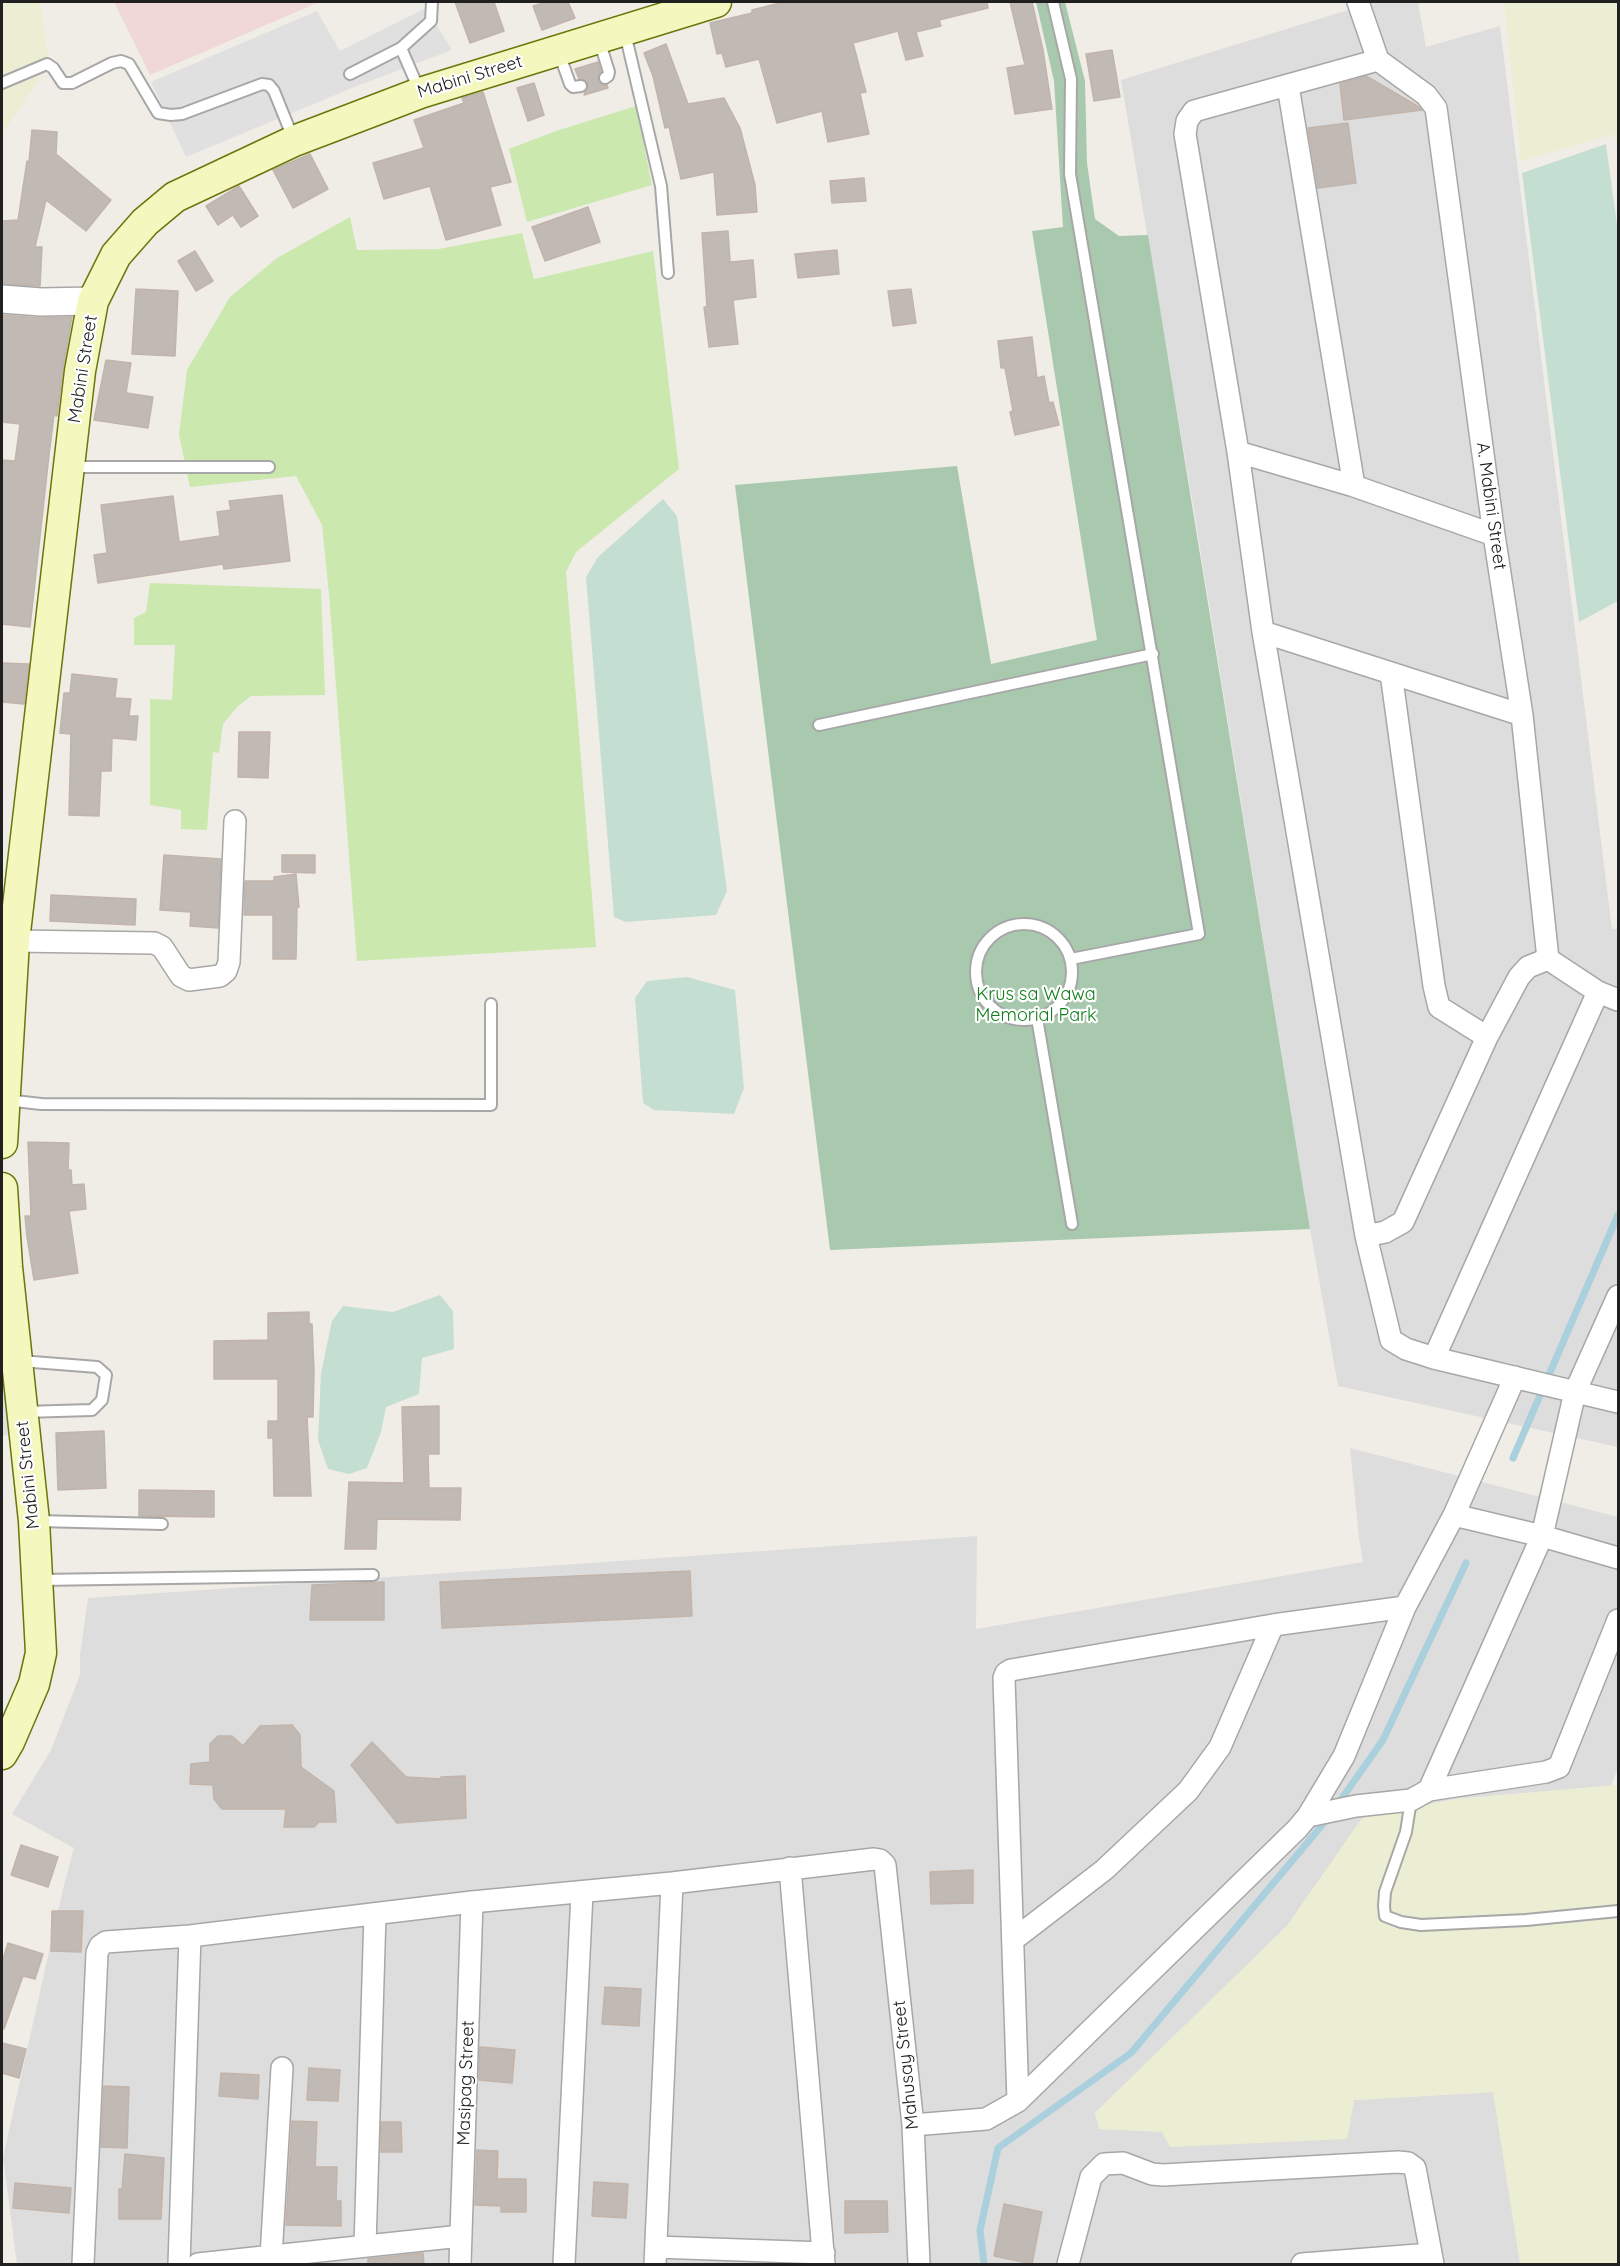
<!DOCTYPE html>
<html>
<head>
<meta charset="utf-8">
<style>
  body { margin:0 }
  #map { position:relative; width:1620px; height:2266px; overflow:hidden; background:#f0ede7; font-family:Quicksand,sans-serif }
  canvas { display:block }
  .frame { position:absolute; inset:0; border:3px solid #202020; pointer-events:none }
</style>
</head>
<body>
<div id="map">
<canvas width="1620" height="2266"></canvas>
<div class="frame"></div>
</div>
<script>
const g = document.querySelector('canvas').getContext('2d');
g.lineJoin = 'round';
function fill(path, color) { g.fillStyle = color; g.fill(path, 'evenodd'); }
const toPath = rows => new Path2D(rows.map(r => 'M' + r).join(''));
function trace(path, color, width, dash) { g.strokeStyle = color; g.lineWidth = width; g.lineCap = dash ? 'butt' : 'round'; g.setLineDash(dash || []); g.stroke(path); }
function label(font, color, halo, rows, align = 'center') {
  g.font = font + ' Quicksand,sans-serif'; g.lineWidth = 4.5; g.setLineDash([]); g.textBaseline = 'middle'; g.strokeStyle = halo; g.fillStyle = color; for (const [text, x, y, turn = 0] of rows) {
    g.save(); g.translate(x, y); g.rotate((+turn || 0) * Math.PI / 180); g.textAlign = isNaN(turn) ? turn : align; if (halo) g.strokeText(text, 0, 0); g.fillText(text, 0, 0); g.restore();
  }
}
const residential = toPath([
  [1374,2,1418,2,1426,47,1500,26,1612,929,1618,929,1618,1447,1338,1386,1310,1229,1195,517,1121,80],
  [1350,1448,1618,1517,1618,1767,1611,1786,1455,1799,1362,1819,1287,1926,1095,2113,1100,2129,1347,2138,1354,2100,1493,2092,1524,2264,17,2264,3,2157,64,1885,74,1848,12,1814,51,1750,80,1675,80,1655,88,1598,977,1536,976,1629,1363,1562,1359,1538]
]);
const commercial = toPath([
  [114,2,317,2,317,3,150,75]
]);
const farmland = toPath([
  [2,2,40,2,49,64,2,135],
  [1504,2,1618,2,1618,158,1615,134,1521,161],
  [1618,1785,1618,2264,1520,2264,1493,2092,1354,2100,1347,2139,1170,2147,1162,2132,1099,2129,1095,2113,1287,1926,1362,1818,1455,1799]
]);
const grass = toPath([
  [636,106,652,185,527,222,509,149,556,131],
  [350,217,357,250,439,249,522,233,534,279,653,251,679,469,576,552,566,572,596,947,357,961,329,594,322,525,296,476,190,487,179,435,187,370,230,297,277,258],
  [150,583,321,589,325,695,251,696,238,706,223,724,219,753,213,752,207,830,181,829,181,810,150,805,150,699,172,700,175,645,134,645,134,618,146,612]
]);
const wetland = toPath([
  [1606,144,1618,232,1618,601,1579,622,1522,173],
  [663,499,677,516,727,891,716,915,626,922,614,917,586,577,598,557],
  [687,977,735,990,744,1088,734,1114,654,1110,643,1103,635,998,647,981],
  [440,1295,453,1311,454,1349,422,1358,419,1394,386,1407,381,1432,367,1468,349,1474,328,1469,318,1440,321,1373,332,1321,343,1306,393,1312]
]);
const cemetery = toPath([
  [1036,2,1065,2,1085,81,1087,163,1095,219,1119,236,1148,235,1310,1229,830,1250,735,485,957,466,991,664,1097,640,1032,231,1063,227,1054,81]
]);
const parking = toPath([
  [426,8,452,50,352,88,186,157,151,82,317,11,340,51],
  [2,1374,6,1374,9,1435,2,1436]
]);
const stream = toPath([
  [1513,1458,1618,1215],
  [1338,1804,1383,1740,1466,1563],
  [984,2264,980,2230,998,2148,1131,2053,1328,1818]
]);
const building = toPath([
  [455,2,494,2,504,31,470,43,455,2],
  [546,2,568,2,575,18,542,30,533,6,546,2],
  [784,2,987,2,988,8,939,20,941,26,916,32,923,56,906,60,898,31,853,43,866,92,860,93,869,134,828,142,822,111,777,123,759,59,726,67,722,53,717,54,710,23,752,13,752,10,784,2],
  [1010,2,1032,2,1043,50,1052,109,1015,114,1007,68,1025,65,1010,2],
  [666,44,688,104,724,98,740,128,755,185,757,212,717,215,714,172,681,179,669,127,665,128,653,76,644,53,666,44],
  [1112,50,1120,97,1094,101,1086,54,1112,50],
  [598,62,601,72,598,75,598,82,602,85,607,85,608,88,584,95,588,84,584,79,579,79,575,69,598,62],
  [1366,76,1419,107,1422,110,1344,120,1340,84,1366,76],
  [534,83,544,115,528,121,517,88,534,83],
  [483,92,511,182,490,187,501,225,446,240,430,186,384,199,373,163,424,148,414,120,464,103,462,98,483,92],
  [1348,123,1356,183,1318,188,1308,128,1348,123],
  [32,130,57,132,56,154,111,200,86,231,46,200,35,247,42,247,40,286,2,284,2,221,18,220,27,161,29,162,32,130],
  [310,154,328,189,293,208,273,170,310,154],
  [864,178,866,201,832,203,830,181,864,178],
  [239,186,258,216,241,227,233,215,218,225,206,206,239,186],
  [588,207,600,242,545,261,532,227,588,207],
  [728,231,730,262,753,260,756,297,733,300,738,344,709,347,704,307,707,307,702,233,728,231],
  [837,250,839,274,798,278,795,254,837,250],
  [195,251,213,281,196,291,178,261,195,251],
  [136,289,178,291,175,356,132,354,136,289],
  [911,289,916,323,893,326,888,291,911,289],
  [2,315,40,318,72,317,63,368,57,416,54,415,49,455,30,627,2,624,2,460,15,461,20,424,2,422,2,315],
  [1032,337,1037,378,1044,376,1049,403,1053,402,1059,425,1015,435,1010,412,1013,411,1005,368,1001,368,998,341,1032,337],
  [106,360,131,363,126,393,153,397,148,428,94,420,106,360],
  [282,495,290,561,224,569,223,564,98,583,94,555,107,553,101,505,173,496,179,542,220,536,217,512,231,510,229,501,282,495],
  [2,663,29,664,24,704,2,702,2,663],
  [72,674,117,679,115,698,131,699,129,716,138,716,136,740,112,738,111,771,101,771,99,816,69,815,71,734,60,733,64,693,70,693,72,674],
  [239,732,270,732,268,778,238,777,239,732],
  [164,855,221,859,218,928,190,926,191,912,160,910,164,855],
  [282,855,315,855,315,873,282,872,282,855],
  [296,874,299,907,297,907,296,959,273,959,273,915,244,915,245,881,274,881,274,877,296,874],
  [51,895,136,899,135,925,50,921,51,895],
  [28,1142,69,1143,68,1170,71,1170,72,1185,84,1184,86,1209,69,1211,78,1273,34,1280,27,1237,25,1216,31,1216,28,1142],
  [309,1312,309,1324,312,1324,314,1371,313,1417,307,1417,311,1496,274,1496,273,1438,268,1438,268,1421,278,1421,278,1379,214,1379,214,1341,268,1340,268,1313,309,1312],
  [439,1406,439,1454,428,1454,429,1488,461,1488,460,1520,377,1519,376,1549,345,1549,349,1482,404,1483,402,1407,439,1406],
  [104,1431,106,1488,58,1490,56,1433,104,1431],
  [139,1490,214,1491,214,1517,139,1516,139,1490],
  [690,1571,692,1616,442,1628,440,1582,690,1571],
  [384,1582,384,1620,310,1620,312,1585,384,1582],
  [292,1725,300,1735,301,1767,334,1791,336,1822,319,1822,314,1827,284,1827,286,1809,222,1809,214,1799,213,1785,190,1784,191,1764,210,1762,210,1744,218,1736,232,1736,243,1746,260,1726,292,1725],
  [372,1742,406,1777,441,1779,441,1777,465,1776,466,1818,397,1823,351,1765,372,1742],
  [21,1845,58,1857,48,1887,11,1875,21,1845],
  [973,1870,973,1903,931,1904,930,1872,973,1870],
  [52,1911,83,1911,81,1952,51,1951,52,1911],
  [8,1943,43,1954,35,1979,23,1976,4,2029,2,2028,2,1962,8,1943],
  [605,1987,641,1989,639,2026,602,2024,605,1987],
  [2,2043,26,2049,19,2078,2,2073,2,2043],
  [480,2047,515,2050,512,2083,479,2080,480,2047],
  [309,2068,340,2070,338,2101,307,2100,309,2068],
  [221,2073,259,2075,258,2099,219,2096,221,2073],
  [104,2086,129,2087,127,2148,101,2147,104,2086],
  [292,2121,317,2122,315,2167,337,2167,336,2201,341,2201,341,2226,286,2225,292,2121],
  [381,2122,401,2122,402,2152,381,2152,381,2122],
  [477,2150,498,2151,497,2179,526,2179,526,2212,501,2212,501,2206,475,2205,477,2150],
  [125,2154,164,2158,161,2219,119,2219,119,2189,122,2189,125,2154],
  [594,2182,628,2184,626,2218,592,2216,594,2182],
  [15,2183,71,2188,69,2213,13,2208,15,2183],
  [845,2201,887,2201,888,2232,845,2233,845,2201],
  [1004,2204,1042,2212,1032,2264,994,2256,1004,2204],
  [423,2253,424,2265,368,2265,368,2259,423,2253]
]);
const service = toPath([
  [1053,2,1071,79,1070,174,1199,934,1071,959],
  [625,33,661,186,668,273],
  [599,40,609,72,608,76,605,78],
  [401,48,420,92],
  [559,53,570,84,573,87,581,86],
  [350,74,401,48,431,21,432,2],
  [2,83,47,64,53,68,63,83,72,83,112,63,121,61,129,64,158,113,171,115,182,114,262,84,269,85,274,91,293,138],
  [69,467,269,467],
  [819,725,1153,654],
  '976 972a48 48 0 1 1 96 0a48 48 0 1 1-96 0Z',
  [1037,1018,1072,1224],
  [6,1100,41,1104,491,1105,491,1004],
  [20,1361,97,1367,106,1375,102,1400,92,1410,23,1412],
  [37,1521,162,1524],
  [39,1580,373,1575],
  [1411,1800,1406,1832,1385,1892,1384,1906,1385,1916,1401,1922,1421,1925,1526,1920,1618,1911]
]);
const minor = toPath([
  [1358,2,1378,60,1426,95,1436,108,1494,535,1522,715,1548,959,1598,992,1618,1000],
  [1378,60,1194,111,1187,121,1185,134,1238,452,1263,632,1366,1236,1391,1340,1406,1349,1434,1358,1618,1402],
  [1288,86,1354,486],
  [1238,452,1354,486,1494,535],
  [1263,632,1522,715],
  [1391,673,1434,986,1439,1007,1487,1037],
  [14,941,154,943,162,947,181,976,189,980,220,976,226,971,229,962,235,821],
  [1366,1236,1385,1232,1403,1222,1487,1037,1519,977,1528,967,1548,959],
  [1434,1358,1598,992],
  [1454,1515,1515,1377],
  [1429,1790,1546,1772,1559,1767,1618,1620],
  [1308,1816,1356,1806,1411,1800,1429,1790,1542,1536,1575,1392,1618,1296],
  [790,1868,824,2264],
  [1013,1940,1104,1870,1188,1791,1220,1747,1273,1625],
  [1018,2101,1004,1678,1006,1673,1011,1670,1273,1625,1405,1607],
  [913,2125,986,2119,1018,2101,1297,1829,1308,1816,1344,1756,1405,1607,1454,1515,1542,1536,1618,1558],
  [365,2246,375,1914],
  [656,2247,824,2253],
  [271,2257,282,2068],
  [83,2264,97,1953,100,1946,106,1942,190,1936,472,1902,672,1883,874,1859,880,1860,885,1865,913,2125,919,2264],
  [179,2264,190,1936],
  [198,2264,461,2236],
  [460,2264,472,1902],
  [564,2264,582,1893],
  [655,2264,672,1883],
  [1068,2264,1091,2177,1104,2164,1123,2163,1152,2174,1163,2175,1398,2162,1408,2163,1415,2168,1433,2264],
  [1302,2264,1431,2254]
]);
const tertiary = toPath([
  [2,299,41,302,93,301]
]);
const secondary = toPath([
  [2,1143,14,941,80,371,93,301,116,255,145,222,175,197,294,141,420,93,716,2],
  [2,1188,7,1267,34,1521,41,1653,34,1684,9,1742,2,1754]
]);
const streetNames = [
  ["Mabini Street",470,77,-17],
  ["Mabini Street",83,369,-81],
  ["A. Mabini Street",1491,506,82],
  ["Mabini Street",28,1475,-96],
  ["Mahusay Street",906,2065,-96],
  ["Masipag Street",466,2083,-88]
];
const parkNames = [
  ["Krus sa Wawa",1036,995],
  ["Memorial Park",1036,1016]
];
fill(residential, '#dedddd');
fill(commercial, '#f0d8d7');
fill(farmland, '#eceed3');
fill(grass, '#cbe8af');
fill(wetland, '#c5ded2');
fill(cemetery, '#a9c9ae');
fill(parking, '#e0e0e0');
trace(stream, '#a9d0dc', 7);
fill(building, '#c1b9b3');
trace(building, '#c2b4aa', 1.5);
trace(service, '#a7a7a7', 14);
trace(minor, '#a7a7a7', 24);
trace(tertiary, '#a7a7a7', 30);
trace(secondary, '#697609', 33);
trace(service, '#fff', 10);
trace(minor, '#fff', 21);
trace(tertiary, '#fff', 27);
trace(secondary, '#f4f8be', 30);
label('18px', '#202020', '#fff', streetNames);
label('18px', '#0f7d19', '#fff', parkNames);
</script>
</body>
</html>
